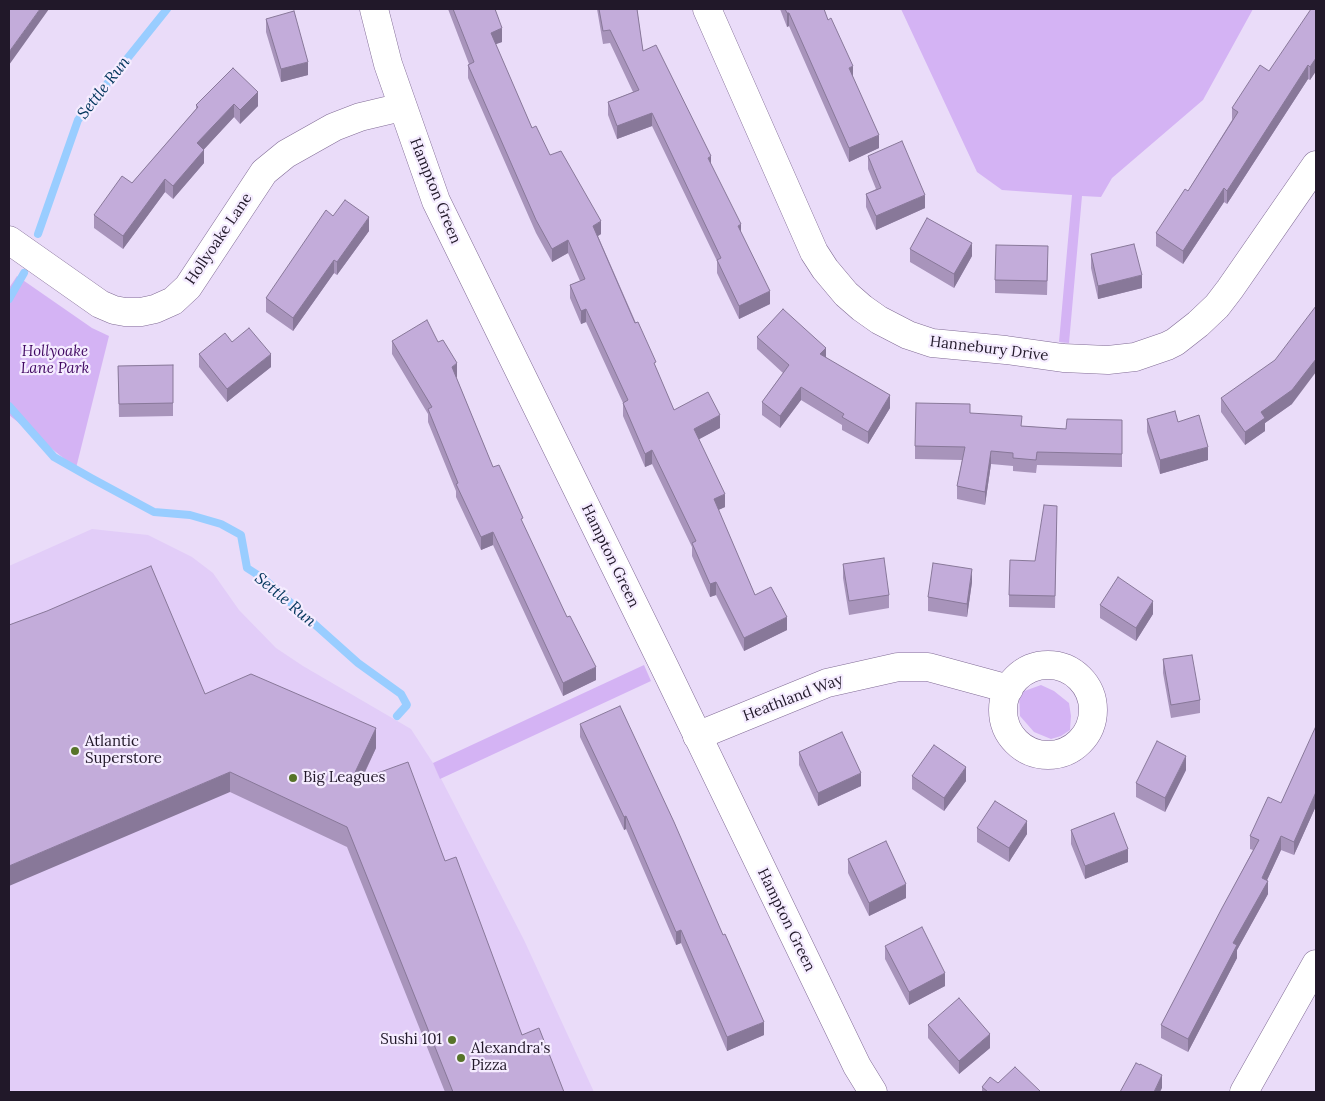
<!DOCTYPE html>
<html>
<head>
<meta charset="utf-8">
<style>
  body { margin:0 }
  #map { position:relative; width:1325px; height:1101px; overflow:hidden; background:#eadcf9; font-family:Lora,serif }
  canvas { display:block }
  .frame { position:absolute; inset:0; border:10px solid #211829; pointer-events:none }
</style>
</head>
<body>
<div id="map">
<canvas width="1325" height="1101"></canvas>
<div class="frame"></div>
</div>
<script>
const g = document.querySelector('canvas').getContext('2d');
g.lineJoin = 'round';
function fill(path, color) { g.fillStyle = color; g.fill(path, 'evenodd'); }
const toPath = rows => new Path2D(rows.map(r => 'M' + r).join(''));
function trace(path, color, width, dash) { g.strokeStyle = color; g.lineWidth = width; g.lineCap = dash ? 'butt' : 'round'; g.setLineDash(dash || []); g.stroke(path); }
function label(font, color, halo, rows, align = 'center') {
  g.font = font + ' Lora,serif'; g.lineWidth = 4.5; g.setLineDash([]); g.textBaseline = 'middle'; g.strokeStyle = halo; g.fillStyle = color; for (const [text, x, y, turn = 0] of rows) {
    g.save(); g.translate(x, y); g.rotate((+turn || 0) * Math.PI / 180); g.textAlign = isNaN(turn) ? turn : align; if (halo) g.strokeText(text, 0, 0); g.fillText(text, 0, 0); g.restore();
  }
}
const built = toPath([
  [92,529,148,535,192,557,213,573,239,610,276,648,303,666,411,729,433,763,524,940,594,1092,9,1092,9,566]
]);
const green = toPath([
  [901,9,1253,9,1203,100,1112,178,1101,197,1082,196,1069,343,1059,342,1072,195,1002,190,977,172],
  [17,276,92,328,109,336,76,468,9,415,9,288],
  [644,665,651,681,440,779,433,763],
  [1041,685,1054,691,1069,703,1071,716,1070,730,1061,736,1051,739,1034,732,1020,716,1019,693]
]);
const stream = toPath([
  [38,234,78,120,167,9],
  [9,299,24,273],
  [9,406,54,457,91,478,154,512,190,515,221,524,241,535,247,568,264,579,358,663,401,694,407,705,397,716]
]);
const minor = toPath([
  [707,9,814,252,825,269,846,294,862,308,879,320,908,335,932,343,1006,350,1063,358,1108,360,1135,357,1167,346,1175,342,1198,324,1217,306,1230,289,1316,165],
  [9,240,100,304,114,310,125,312,141,312,155,309,173,301,188,287,264,172,286,154,334,127,360,117,402,107],
  '1003 710a45 45 0 1 1 90 0a45 45 0 1 1-90 0Z',
  [697,736,827,683,898,667,928,667,1009,689]
]);
const tertiary = toPath([
  [374,9,388,64,436,201,664,666,857,1066,873,1092],
  [1244,1092,1316,964]
]);
const wall = toPath([
  [448,9,495,9,502,42,495,44,532,128,601,234,598,236,674,410,720,428,699,439,725,507,718,510,755,595,787,630,744,651,716,595,710,597,692,556,692,547,652,464,645,467,623,416,623,403,586,322,581,324,570,298,570,285,580,281,568,253,552,262,536,233,468,78,468,65,469,64],
  [597,9,637,9,643,51,711,164,741,233,770,304,739,319,717,273,717,261,652,126,617,139,608,115,608,102,633,92,610,43,603,44],
  [780,9,824,9,828,20,853,77,879,148,849,162,789,26,787,27],
  [1316,9,1316,71,1310,80,1308,79,1227,204,1224,202,1183,264,1156,246,1156,233,1188,191,1232,120,1232,108,1269,71],
  [266,19,308,75,281,82,266,32],
  [233,68,258,106,240,124,234,117,204,149,204,163,173,199,165,192,123,249,94,228,94,215,132,183,196,109,196,105],
  [868,156,925,208,876,230,866,207,866,194,876,189,868,169],
  [333,216,369,231,337,275,334,273,293,331,266,312,266,298],
  [910,249,972,256,954,288,910,262],
  [1091,254,1142,288,1098,299,1091,268],
  [1048,260,1047,295,995,293,995,280],
  [757,337,826,357,890,408,868,444,842,430,842,425,801,400,780,428,762,415,762,402,783,373,757,349],
  [392,341,438,342,457,377,456,377,493,467,523,524,596,680,563,696,493,545,481,550,456,497,456,491,428,422,428,414,392,354],
  [232,342,271,367,227,402,199,367,199,354],
  [173,365,173,416,119,417,118,366],
  [1221,398,1292,404,1265,423,1265,431,1245,445,1221,412],
  [970,413,1022,426,1066,429,1122,420,1122,467,1037,465,1036,473,1013,471,1013,466,991,464,985,505,957,499,957,486,962,460,915,459,915,446],
  [1147,419,1178,422,1208,460,1160,474,1147,432],
  [1057,506,1055,608,1009,607,1009,595,1035,561],
  [843,564,889,595,889,608,849,615,843,578],
  [972,582,967,617,928,611,928,597],
  [1100,605,1153,614,1136,641,1100,618],
  [1163,659,1200,700,1200,713,1171,718,1163,673],
  [205,694,376,748,362,779,445,861,522,1035,564,1092,445,1092,347,847,230,792],
  [1316,714,1316,806,1294,855,1281,850,1267,880,1268,894,1237,950,1237,958,1188,1052,1161,1038,1161,1025,1253,850,1250,849,1250,836,1281,803,1315,730,1315,717],
  [580,724,764,1035,727,1051,681,943,676,945,626,829,624,830,580,737],
  [799,752,861,786,818,806,799,765],
  [1186,770,1165,812,1136,797,1136,783],
  [912,776,966,781,944,811,912,789],
  [977,828,1027,834,1009,862,977,842],
  [1071,830,1128,862,1085,879,1071,844],
  [848,859,906,898,869,916,848,873],
  [885,946,945,986,909,1005,885,959],
  [928,1025,990,1048,959,1074,928,1038],
  [998,1083,1041,1092,982,1092,982,1087]
]);
const shadedWall = toPath([
  [40,9,49,9,9,65,9,52],
  [787,13,789,13,789,26,787,27],
  [502,28,502,42,491,46,491,33],
  [1316,58,1316,71,1310,80,1310,67],
  [308,62,308,75,281,82,281,69],
  [1308,65,1308,79,1227,204,1227,191],
  [853,66,853,79,849,68],
  [258,92,258,106,240,124,240,110],
  [234,104,234,117,197,157,197,143],
  [652,113,652,126,617,139,617,126],
  [879,135,879,148,849,162,849,148],
  [204,150,204,163,173,199,173,186],
  [711,156,711,169,708,158],
  [165,179,165,192,123,249,123,236],
  [1224,188,1224,202,1183,264,1183,251],
  [925,195,925,208,876,230,876,216],
  [369,217,369,231,337,275,337,262],
  [601,221,601,234,593,239,593,226],
  [741,224,741,237,738,226],
  [568,240,568,253,552,262,552,249],
  [972,243,972,256,954,288,954,274],
  [334,260,334,273,293,331,293,318],
  [1142,275,1142,288,1098,299,1098,286],
  [770,291,770,304,739,319,739,306],
  [586,309,586,322,581,324,581,311],
  [826,348,826,360,820,354],
  [271,354,271,367,227,402,227,389],
  [1316,359,1316,372,1292,404,1265,423,1265,431,1245,445,1245,432,1261,412],
  [457,363,457,377,452,380,452,367],
  [801,387,801,400,780,428,780,416],
  [890,395,890,408,868,444,868,432],
  [720,415,720,428,694,442,694,429],
  [1208,447,1208,460,1160,474,1160,460],
  [652,450,652,464,645,467,645,454],
  [991,451,991,464,985,505,985,492],
  [725,494,725,507,714,512,714,499],
  [493,532,493,545,481,550,481,537],
  [972,569,972,582,967,617,967,604],
  [716,582,716,595,710,597,710,584],
  [1153,601,1153,614,1136,641,1136,628],
  [787,617,787,630,744,651,744,638],
  [596,667,596,680,563,696,563,683],
  [376,728,376,748,350,803,350,783],
  [1186,756,1186,770,1165,812,1165,798],
  [966,767,966,781,944,811,944,798],
  [230,772,230,792,9,886,9,866],
  [861,773,861,786,818,806,818,793],
  [1316,792,1316,806,1294,855,1294,842],
  [626,816,626,829,624,830,624,817],
  [1027,821,1027,834,1009,862,1009,848],
  [1281,836,1281,850,1262,891,1262,878],
  [1128,849,1128,862,1085,879,1085,866],
  [1268,881,1268,894,1237,950,1237,958,1188,1052,1188,1039,1233,943],
  [906,884,906,898,869,916,869,903],
  [681,930,681,943,676,945,676,932],
  [945,973,945,986,909,1005,909,992],
  [764,1022,764,1035,727,1051,727,1037],
  [990,1034,990,1048,959,1074,959,1061],
  [1162,1075,1162,1088,1160,1092,1154,1092]
]);
const building = toPath([
  [9,9,40,9,9,52,9,9],
  [453,9,495,9,502,28,491,33,532,128,536,126,550,155,561,151,601,221,593,226,635,323,638,322,656,362,654,363,674,410,708,392,720,415,694,429,725,494,714,499,755,595,771,587,787,617,744,638,716,582,710,584,692,543,696,541,652,450,645,454,623,403,628,400,586,309,581,311,570,285,585,279,568,240,552,249,536,220,468,65,474,62,453,9],
  [599,9,637,9,643,51,656,45,711,156,708,158,741,224,738,226,770,291,739,306,717,260,721,258,652,113,617,126,608,102,639,90,610,30,603,31,599,9],
  [785,9,824,9,828,20,831,18,853,66,849,68,879,135,849,148,789,13,787,13,785,9],
  [1311,9,1316,9,1316,58,1310,67,1308,65,1227,191,1224,188,1183,251,1156,233,1185,189,1188,191,1238,112,1232,108,1260,65,1269,71,1311,9],
  [294,11,308,62,281,69,266,19,294,11],
  [233,68,258,92,240,110,234,104,197,143,204,150,173,186,165,179,123,236,94,215,122,176,132,183,198,107,196,105,233,68],
  [902,141,925,195,876,216,866,194,881,188,868,156,902,141],
  [345,200,369,217,337,262,334,260,293,318,266,298,326,210,333,216,345,200],
  [927,218,972,243,954,274,910,249,927,218],
  [1134,244,1142,275,1098,286,1091,254,1134,244],
  [996,245,1048,246,1047,281,995,280,996,245],
  [1316,306,1316,359,1292,390,1261,412,1265,418,1245,432,1221,398,1275,360,1316,306],
  [783,309,826,348,820,354,890,395,868,432,842,417,844,414,801,387,780,416,762,402,789,365,757,337,783,309],
  [427,320,438,342,443,340,457,363,452,367,493,467,499,465,523,518,521,519,567,617,570,616,596,667,563,683,493,532,481,537,456,484,458,483,428,409,432,407,392,341,427,320],
  [249,328,271,354,227,389,199,354,225,333,232,342,249,328],
  [173,365,173,403,119,404,118,366,173,365],
  [916,403,970,404,970,413,1022,416,1021,426,1066,429,1067,419,1122,420,1122,454,1037,452,1036,460,1013,458,1013,453,991,451,985,492,957,486,965,447,915,446,916,403],
  [1175,411,1178,422,1199,415,1208,447,1160,460,1147,419,1175,411],
  [1044,505,1057,506,1055,596,1009,595,1010,560,1035,561,1044,505],
  [884,558,889,595,849,601,843,564,884,558],
  [933,563,972,569,967,604,928,597,933,563],
  [151,566,205,694,251,674,376,728,350,783,408,762,445,861,456,857,522,1035,539,1028,564,1092,453,1092,347,827,230,772,9,866,9,625,47,611,151,566],
  [1118,577,1153,601,1136,628,1100,605,1118,577],
  [1192,655,1200,700,1171,705,1163,659,1192,655],
  [620,706,674,822,723,935,725,934,764,1022,727,1037,681,930,676,932,626,816,624,817,580,724,620,706],
  [1316,726,1316,792,1294,842,1281,836,1262,878,1268,881,1233,943,1237,945,1188,1039,1161,1025,1222,908,1259,840,1250,836,1268,797,1281,803,1316,726],
  [842,732,861,773,818,793,799,752,842,732],
  [1157,741,1186,756,1165,798,1136,783,1157,741],
  [934,745,966,767,944,798,912,776,934,745],
  [995,801,1027,821,1009,848,977,828,995,801],
  [1114,813,1128,849,1085,866,1071,830,1114,813],
  [886,841,906,884,869,903,848,859,886,841],
  [922,927,945,973,909,992,885,946,922,927],
  [959,998,990,1034,959,1061,928,1025,959,998],
  [1136,1063,1140,1065,1140,1064,1162,1075,1154,1092,1120,1092,1136,1063],
  [1015,1067,1041,1092,988,1092,982,1087,990,1077,998,1083,1015,1067]
]);
const markers = [
  [75,751,5,"#577429"],
  [293,778,5,"#577429"],
  [452,1040,5,"#577429"],
  [461,1058,5,"#577429"]
];
const streetNames = [
  ["Hampton Green",435,191,68],
  ["Hollyoake Lane",219,239,-56],
  ["Hannebury Drive",989,349,7],
  ["Hampton Green",610,556,64],
  ["Heathland Way",793,698,-21],
  ["Hampton Green",786,920,64]
];
const parkNames = [
  ["Hollyoake",55,352],
  ["Lane Park",55,369]
];
const poiNames = [
  ["Atlantic",85,742],
  ["Superstore",85,759],
  ["Big Leagues",303,778],
  ["Sushi 101",442,1040,"right"],
  ["Alexandra's",471,1049],
  ["Pizza",471,1066]
];
const waterNames = [
  ["Settle Run",104,88,-52],
  ["Settle Run",285,600,40]
];
fill(built, '#e2cdf8');
fill(green, '#d4b3f4');
trace(stream, '#99cdff', 8);
trace(minor, '#806b95', 29);
trace(tertiary, '#806b95', 29);
trace(minor, '#fff', 28);
trace(tertiary, '#fff', 28);
fill(wall, '#a894bb');
fill(shadedWall, '#887899');
fill(building, '#c3acda');
trace(building, '#887899', 1);
for (const [x, y, r, color] of markers) { const dot = new Path2D(); dot.arc(x, y, r, 0, 2 * Math.PI); g.fillStyle = color; g.fill(dot); trace(dot, '#f5ecff', 2); }
label('15px', '#211829', '#f5ecff', streetNames);
label('italic 15px', '#400862', '#f5ecff', parkNames);
label('15px', '#211829', '#f5ecff', poiNames, 'left');
label('italic 16px', '#00345b', '#f5ecff', waterNames);
</script>
</body>
</html>
